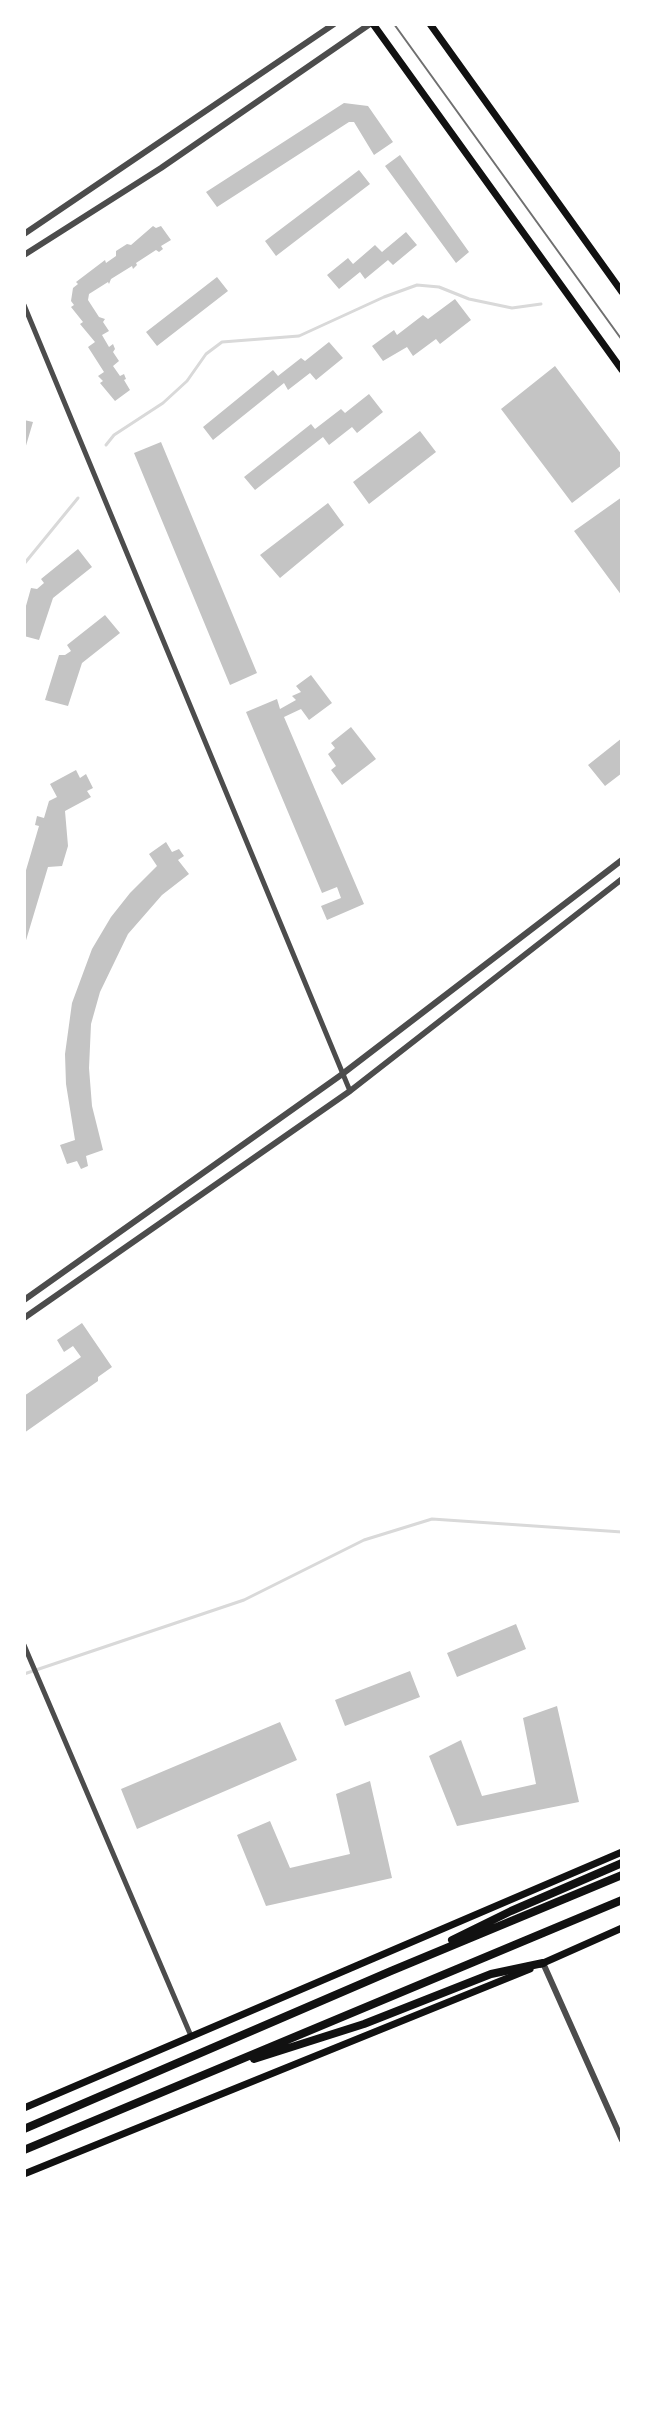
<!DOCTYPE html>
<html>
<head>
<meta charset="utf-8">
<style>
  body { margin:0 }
  #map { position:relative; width:646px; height:2414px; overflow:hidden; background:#fff; font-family:"Nunito Sans",sans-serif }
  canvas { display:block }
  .frame { position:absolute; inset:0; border:26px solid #fff; pointer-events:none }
</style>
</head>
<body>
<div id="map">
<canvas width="646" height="2414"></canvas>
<div class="frame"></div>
</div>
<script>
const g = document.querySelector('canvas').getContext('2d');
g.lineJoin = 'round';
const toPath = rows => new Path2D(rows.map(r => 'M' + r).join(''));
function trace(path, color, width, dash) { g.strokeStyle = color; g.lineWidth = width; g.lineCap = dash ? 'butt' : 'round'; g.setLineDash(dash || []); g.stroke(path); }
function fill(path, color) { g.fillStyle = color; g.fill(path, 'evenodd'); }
const stream = toPath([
  [106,445,114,435,163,403,187,381,206,354,222,342,299,336,384,297,417,285,439,287,469,299,512,308,541,304],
  [24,564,78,498],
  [24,1674,244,1600,364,1540,432,1519,622,1532]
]);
const building = toPath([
  [344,103,368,106,393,142,374,155,354,122,349,122,217,207,206,192],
  [400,155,469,252,456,263,385,166],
  [359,170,370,184,276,256,265,241],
  [153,226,156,228,161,226,171,240,161,246,163,249,159,252,156,250,136,263,137,265,133,269,132,266,111,279,109,284,108,282,89,294,88,300,99,317,105,319,103,322,109,331,102,335,109,347,113,344,115,349,113,352,119,361,113,366,120,376,124,374,126,379,124,380,130,390,115,401,100,383,103,381,98,376,104,372,88,347,95,342,80,324,83,322,71,307,74,305,71,301,73,288,78,284,76,282,105,260,106,263,116,256,116,251,127,244,131,245],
  [406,232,417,245,393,265,388,260,365,279,360,272,339,289,327,275,348,258,353,264,375,245,382,252],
  [217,277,228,291,157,346,146,332],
  [455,299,471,320,440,344,436,339,413,356,407,347,383,361,372,346,394,330,397,335,423,315,428,319],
  [329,342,343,358,316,380,310,373,288,390,284,383,213,440,203,427,273,370,278,376,301,358,305,361],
  [555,366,622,455,622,465,572,503,501,409],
  [369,394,383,412,357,433,352,427,329,445,323,437,255,490,244,477,311,424,315,429,341,409,345,413],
  [24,420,33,422,25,449,24,449],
  [420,431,436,452,369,504,353,482],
  [161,442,257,673,230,685,134,453],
  [622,497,622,596,574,531],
  [328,503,344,525,280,578,260,555],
  [78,549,92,567,53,598,39,640,24,636,24,613,31,588,37,589,44,583,41,579],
  [105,615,120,633,82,663,68,706,45,700,59,655,65,655,71,651,67,645],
  [311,675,332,703,309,720,301,709,284,717,364,904,327,920,321,906,341,898,337,887,322,893,246,712,277,699,280,709,296,700,292,696,301,692,296,686],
  [351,727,376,759,342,785,331,770,336,766,328,754,335,748,331,743],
  [622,738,622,773,605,786,588,765],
  [76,770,80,778,86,774,93,788,87,791,91,797,65,811,68,846,62,866,48,867,24,947,24,877,39,826,35,825,37,816,44,818,49,801,57,797,50,784],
  [166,842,172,852,179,849,184,856,178,860,189,874,162,895,128,934,100,992,91,1024,89,1068,92,1106,103,1150,86,1156,88,1166,81,1169,77,1161,67,1164,60,1145,75,1140,66,1084,65,1054,72,1003,92,949,111,917,130,893,157,866,149,854],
  [82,1323,112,1367,98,1377,98,1381,24,1433,24,1396,81,1357,73,1346,64,1352,57,1340],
  [516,1624,526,1649,457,1677,447,1653],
  [410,1671,420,1697,345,1726,335,1700],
  [557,1706,579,1802,457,1826,429,1756,461,1740,482,1796,536,1784,523,1718],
  [280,1722,297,1760,137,1829,121,1789],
  [370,1781,392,1878,266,1906,237,1835,270,1821,290,1868,350,1854,336,1794]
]);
const minor = toPath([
  [24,305,350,1091],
  [24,1645,191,2036]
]);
const tertiary = toPath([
  [24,234,334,24],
  [24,255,161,168,370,24],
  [24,1300,341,1075,622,860],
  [24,1318,350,1091,622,879],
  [543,1963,622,2140]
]);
const secondary = toPath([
  [373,24,622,370],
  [430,24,622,292],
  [541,1964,622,1928],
  [24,2108,622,1852],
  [24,2174,530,1969]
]);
const trunk = toPath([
  [452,1940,511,1911,622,1863],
  [254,2059,364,2024,491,1974,543,1963],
  [24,2129,391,1971,622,1875],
  [24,2150,622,1900]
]);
const tram = toPath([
  [394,24,622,340]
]);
trace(stream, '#d9d9d9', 3);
fill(building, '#c4c4c4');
trace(minor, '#4c4c4c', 5);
trace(tertiary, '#4c4c4c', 6);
trace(secondary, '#111', 7);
trace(trunk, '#111', 8);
trace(tram, '#707070', 2);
</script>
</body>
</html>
